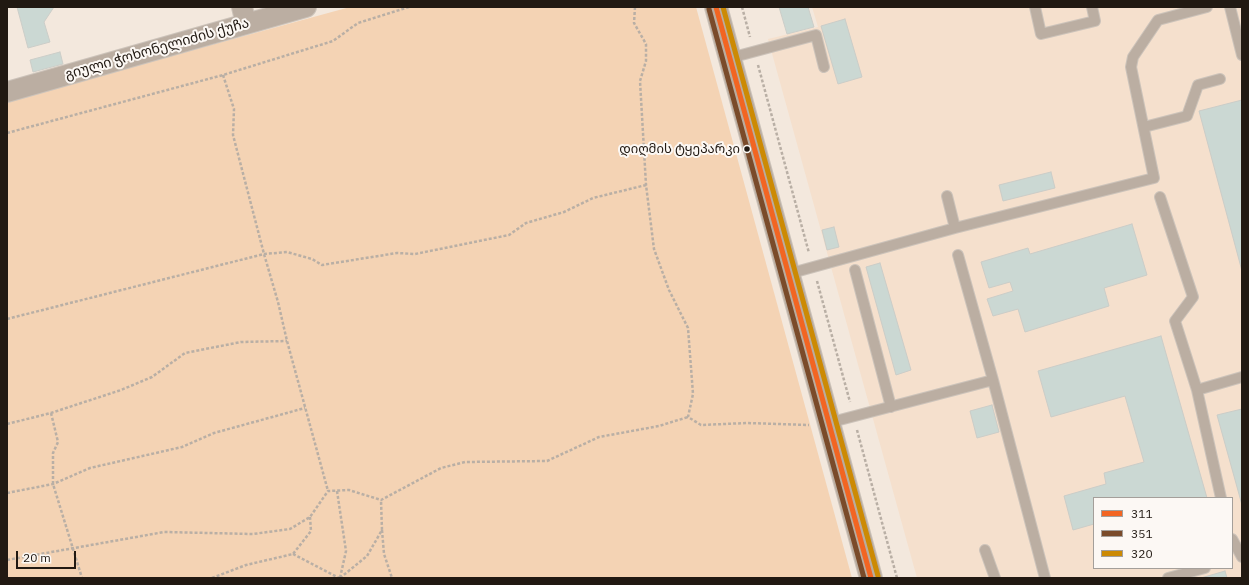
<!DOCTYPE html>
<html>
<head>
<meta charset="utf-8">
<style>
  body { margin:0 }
  #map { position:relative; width:1249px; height:585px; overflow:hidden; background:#f3e8dd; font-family:"IBM Plex Sans",sans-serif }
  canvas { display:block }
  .frame { position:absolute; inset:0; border:8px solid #211912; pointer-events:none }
  .legend { position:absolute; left:1093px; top:497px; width:140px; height:72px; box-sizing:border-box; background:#fcf8f4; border:1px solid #a49f9a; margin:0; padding:5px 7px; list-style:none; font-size:12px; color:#211912 }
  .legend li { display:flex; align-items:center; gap:8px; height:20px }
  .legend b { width:20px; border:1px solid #a49f9a }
  .scale { position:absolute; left:16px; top:551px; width:60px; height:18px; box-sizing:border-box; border:2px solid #211912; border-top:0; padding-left:5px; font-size:12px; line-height:14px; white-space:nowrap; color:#211912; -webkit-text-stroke:3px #fcf8f4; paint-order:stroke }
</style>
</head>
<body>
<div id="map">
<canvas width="1249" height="585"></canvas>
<div class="frame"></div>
<ul class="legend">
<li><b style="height:5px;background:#f26522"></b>311</li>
<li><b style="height:5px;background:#7a4b2a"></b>351</li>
<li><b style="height:5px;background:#cc8a04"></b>320</li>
</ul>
<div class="scale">20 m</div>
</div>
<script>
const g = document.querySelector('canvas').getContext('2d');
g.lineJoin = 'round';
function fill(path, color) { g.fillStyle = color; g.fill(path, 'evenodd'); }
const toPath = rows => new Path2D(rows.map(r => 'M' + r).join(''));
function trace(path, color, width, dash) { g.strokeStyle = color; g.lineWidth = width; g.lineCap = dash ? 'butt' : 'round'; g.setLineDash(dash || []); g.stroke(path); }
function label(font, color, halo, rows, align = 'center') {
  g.font = font + ' "IBM Plex Sans","Noto Sans Georgian",sans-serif'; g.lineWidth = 4; g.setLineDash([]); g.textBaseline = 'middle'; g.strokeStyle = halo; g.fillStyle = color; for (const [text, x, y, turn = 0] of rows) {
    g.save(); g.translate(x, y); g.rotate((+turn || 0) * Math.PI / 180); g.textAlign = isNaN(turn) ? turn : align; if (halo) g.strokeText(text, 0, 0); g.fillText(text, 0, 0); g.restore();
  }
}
const built = toPath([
  [812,7,1242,7,1242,578,917,578,768,39,818,27],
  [1094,498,1232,498,1232,568,1094,568]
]);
const green = toPath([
  [350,7,696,7,852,578,7,578,7,101]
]);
const building = toPath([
  [17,7,54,7,44,22,50,42,28,48,17,7],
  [779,7,808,7,814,27,787,34,779,7],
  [845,19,862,77,838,84,821,26,845,19],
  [60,52,63,64,33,72,30,60,60,52],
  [1242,100,1242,271,1199,111,1242,100],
  [1051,172,1055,188,1003,201,999,185,1051,172],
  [1132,224,1147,275,1104,288,1109,306,1025,332,1018,309,993,316,987,299,1013,291,1010,282,989,288,981,262,1028,248,1030,254,1132,224],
  [834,227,839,247,827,250,822,230,834,227],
  [880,263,911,370,896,375,866,267,880,263],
  [1161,336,1207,498,1094,498,1094,524,1073,530,1064,496,1106,484,1104,473,1144,462,1125,396,1051,417,1038,371,1161,336],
  [992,405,999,432,977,438,970,411,992,405],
  [1242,409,1242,505,1217,415,1242,409],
  [1225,571,1227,578,1201,578,1225,571]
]);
const path = toPath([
  [635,7,634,23,646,44,646,61,640,81,646,185,654,249,669,290,688,328,693,394,688,417,701,425,747,423,809,425],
  [742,7,750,37],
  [758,65,809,253],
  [223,75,234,109,233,135,264,254,278,302,287,341,328,491],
  [7,133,223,75,333,41,358,23,409,7],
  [817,281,850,402],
  [7,319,264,254,287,252,312,259,322,265,397,253,415,254,509,235,526,223,564,212,593,198,646,185],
  [51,413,58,442,53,453,53,484,82,578],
  [7,424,51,413,121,390,152,377,185,353,241,342,287,341],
  [857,430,897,578],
  [337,491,346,551,340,578],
  [7,493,53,484,90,468,182,447,214,433,305,408],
  [382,530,384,554,392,578],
  [293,554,339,578],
  [7,560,164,532,253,534,290,529,310,517,328,491,349,490,381,500,441,468,465,462,547,461,599,437,659,426,688,417],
  [212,578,246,565,293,554,311,531,310,517],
  [340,578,367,556,382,530,381,500]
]);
const lane = toPath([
  [1035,7,1041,34,1095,21,1092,7],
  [1230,7,1242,55],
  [730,58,816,35,824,67],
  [1144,127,1187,116,1198,85,1220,79],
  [947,196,955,228],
  [1160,197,1193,297,1175,321,1197,390,1221,498],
  [958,255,993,380,1045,578],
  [855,270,891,407],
  [788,274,955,228,1154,178,1131,67,1133,57,1158,20,1207,7],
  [1197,390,1242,377],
  [828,423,993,380],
  [1232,539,1242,557],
  [985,550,995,578],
  [1168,578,1205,568]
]);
const street = toPath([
  [242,7,246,24],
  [7,92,306,7]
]);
const secondary = toPath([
  [716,7,871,578]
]);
const bus1 = toPath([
  [716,7,871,578]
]);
const bus2 = toPath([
  [709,9,864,578]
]);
const bus3 = toPath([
  [723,7,878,576]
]);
const markers = [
  [747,149,3.5,"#211912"]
];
const busNames = [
  ["დიღმის ტყეპარკი",740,149]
];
const streetNames = [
  ["გიული ჭოხონელიძის ქუჩა",157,49,-16]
];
fill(built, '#f5e0cd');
fill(green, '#f4d3b4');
fill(building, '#cbd8d3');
trace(building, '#cbcdc8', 1);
trace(lane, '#ccc3ba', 12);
trace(street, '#ccc3ba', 22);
trace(secondary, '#ccc3ba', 24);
trace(path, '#b9afa5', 2.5, [3, 2]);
trace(lane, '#bbaea2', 10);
trace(street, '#bbaea2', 20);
trace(secondary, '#baac9e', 22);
trace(bus1, '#f26522', 5);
trace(bus2, '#7a4b2a', 5);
trace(bus3, '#cc8a04', 5);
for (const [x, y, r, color] of markers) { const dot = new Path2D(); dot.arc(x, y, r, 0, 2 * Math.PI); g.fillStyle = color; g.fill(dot); trace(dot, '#fcf8f4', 1.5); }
label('13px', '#211912', '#fcf8f4', busNames, 'right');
label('14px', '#211912', '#fcf8f4', streetNames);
</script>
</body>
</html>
